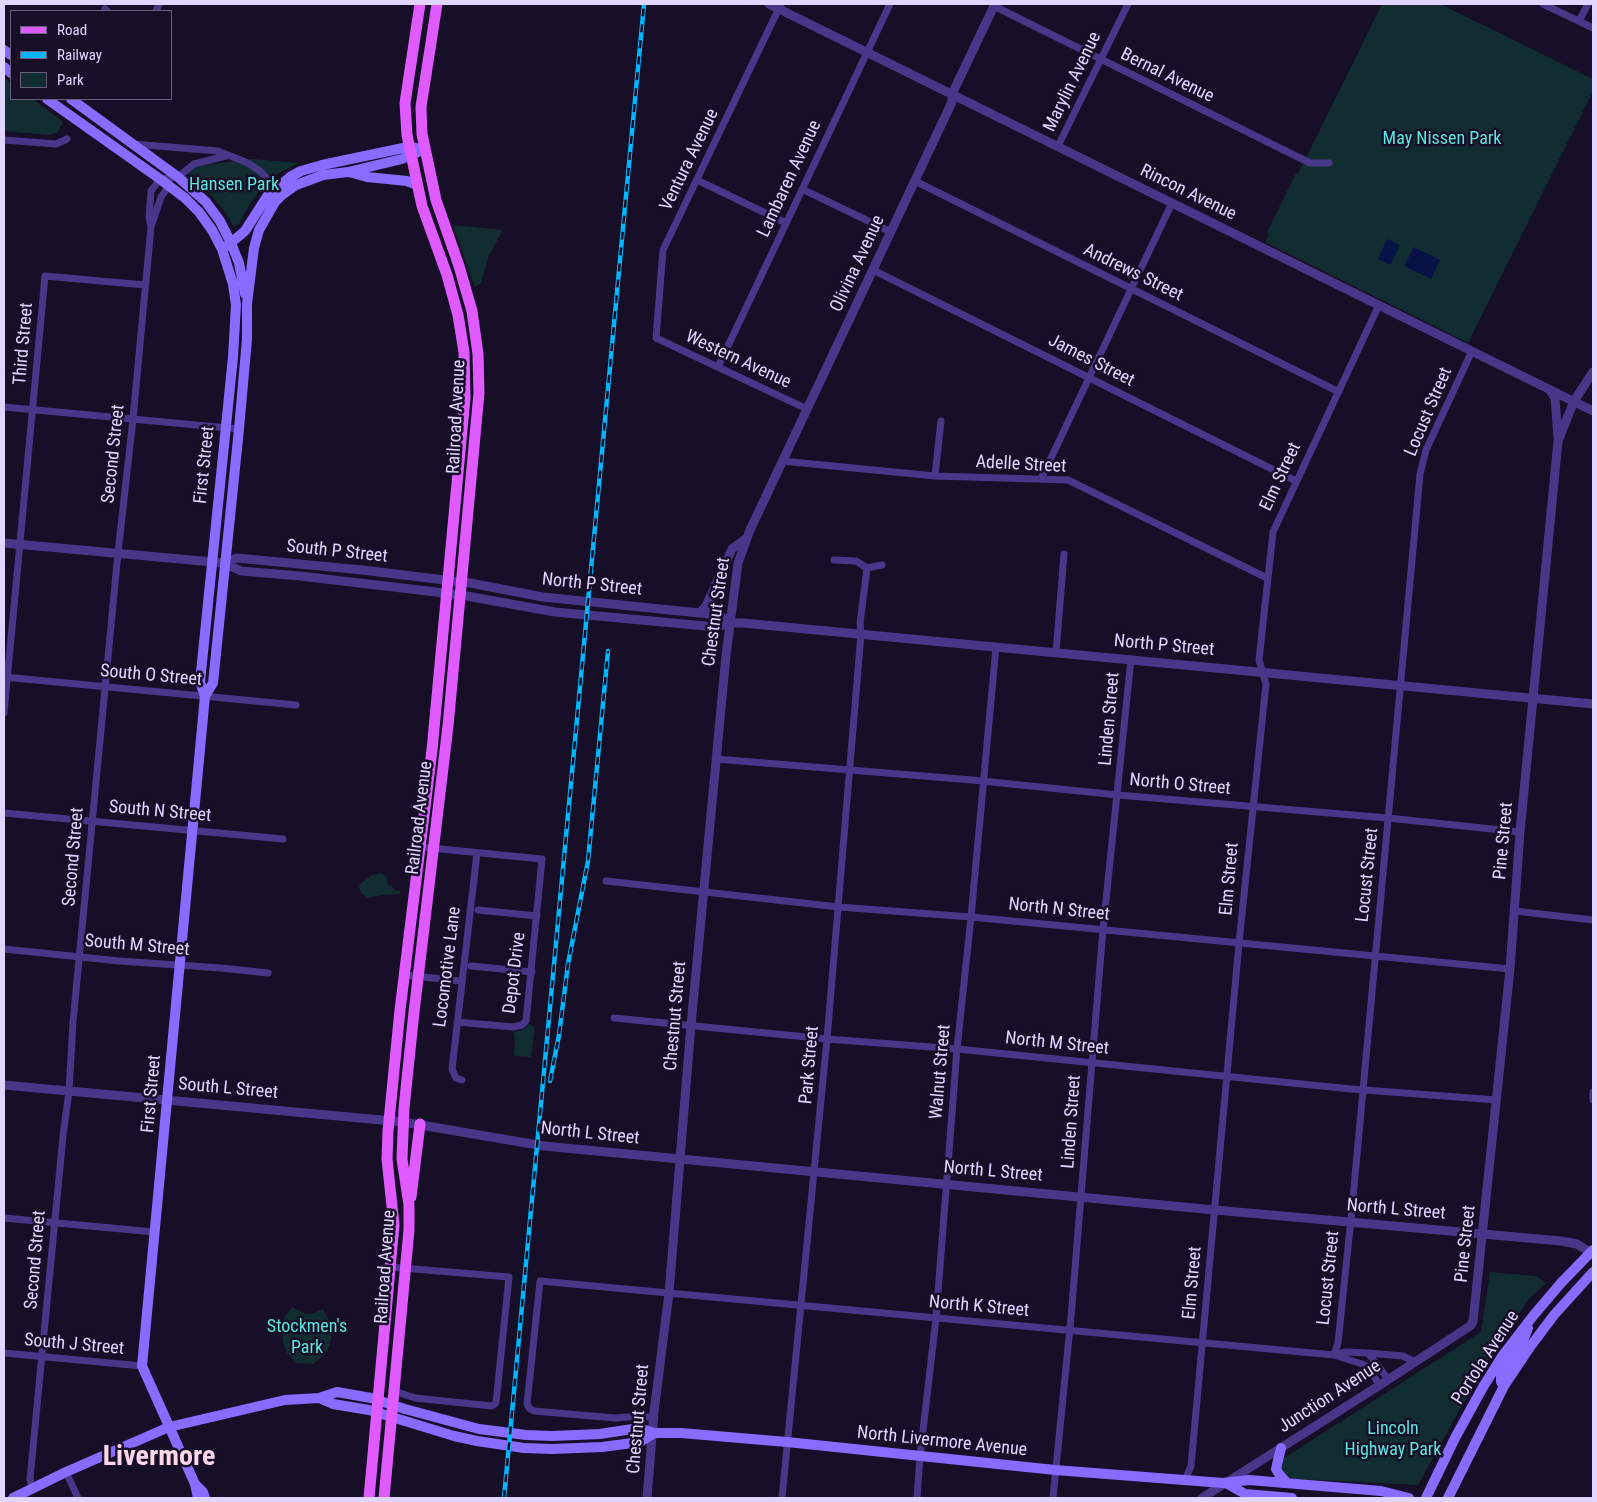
<!DOCTYPE html>
<html>
<head>
<meta charset="utf-8">
<style>
  body { margin:0 }
  #map { position:relative; width:1597px; height:1502px; overflow:hidden; background:#170e27; font-family:"Roboto Condensed",sans-serif }
  canvas { display:block }
  .frame { position:absolute; inset:0; border:5px solid #e1d4ff; pointer-events:none }
  .legend { position:absolute; left:10px; top:10px; width:162px; height:90px; box-sizing:border-box; background:#170e27; border:1px solid #685d7d; margin:0; padding:6px 9px; list-style:none; font-size:15px; color:#e1d4ff }
  .legend li { display:flex; align-items:center; gap:10px; height:25px }
  .legend b { width:25px; border:1px solid #685d7d }
</style>
</head>
<body>
<div id="map">
<canvas width="1597" height="1502"></canvas>
<div class="frame"></div>
<ul class="legend">
<li><b style="height:6px;background:#df5bff"></b>Road</li>
<li><b style="height:6px;background:#00b8ff"></b>Railway</li>
<li><b style="height:14px;background:#112d32"></b>Park</li>
</ul>
</div>
<script>
const g = document.querySelector('canvas').getContext('2d');
g.lineJoin = 'round';
function fill(path, color) { g.fillStyle = color; g.fill(path, 'evenodd'); }
const toPath = rows => new Path2D(rows.map(r => 'M' + r).join(''));
function trace(path, color, width, dash) { g.strokeStyle = color; g.lineWidth = width; g.lineCap = dash ? 'butt' : 'round'; g.setLineDash(dash || []); g.stroke(path); }
function label(font, color, halo, rows, align = 'center') {
  g.font = font + ' "Roboto Condensed",sans-serif'; g.lineWidth = 5; g.setLineDash([]); g.textBaseline = 'middle'; g.strokeStyle = halo; g.fillStyle = color; for (const [text, x, y, turn = 0] of rows) {
    g.save(); g.translate(x, y); g.rotate((+turn || 0) * Math.PI / 180); g.textAlign = isNaN(turn) ? turn : align; if (halo) g.strokeText(text, 0, 0); g.fillText(text, 0, 0); g.restore();
  }
}
const green = toPath([
  [1382,4,1440,4,1593,79,1593,91,1468,343,1265,242,1269,234,1267,232,1296,173,1298,174],
  [4,77,11,83,11,99,33,99,63,122,57,133,49,135,4,131],
  [253,159,299,163,277,174,260,190,249,205,239,224,234,227,225,212,210,194,188,174,189,171,198,166],
  [453,225,503,230,489,255,481,283,475,287],
  [381,873,386,876,388,885,392,886,394,890,400,891,400,894,381,895,368,898,361,893,359,885,372,875],
  [529,1024,535,1027,531,1057,516,1056,514,1054,515,1039,514,1038,514,1032,523,1030],
  [1490,1272,1536,1276,1546,1283,1528,1300,1476,1380,1418,1485,1280,1478,1273,1465,1481,1332],
  [292,1307,306,1314,312,1314,323,1309,329,1321,332,1333,330,1345,324,1355,313,1364,297,1363,287,1353,283,1342,282,1328,285,1317]
]);
const water = toPath([
  [1387,239,1400,245,1390,265,1378,259],
  [1414,247,1440,260,1431,279,1404,266]
]);
const minor = toPath([
  [781,4,663,250,656,338,807,409],
  [1543,4,1593,28],
  [994,6,1310,163,1329,163],
  [105,9,107,11],
  [156,11,159,4],
  [1579,21,1588,4],
  [4,140,56,144,67,139],
  [133,144,218,151,248,163,261,172,278,191],
  [1058,146,1128,4],
  [697,180,786,223],
  [915,181,1339,392],
  [802,189,891,232],
  [151,227,161,197,169,186],
  [873,270,1296,481],
  [718,367,890,4],
  [4,407,239,429],
  [782,461,935,476,1068,480,1267,578],
  [935,476,941,421],
  [1041,479,1172,203],
  [834,560,856,561,867,568,882,565],
  [1056,652,1064,554],
  [4,677,296,705],
  [4,713,45,276,145,285],
  [716,759,972,780,1118,795,1388,818,1520,832],
  [4,813,283,839],
  [420,847,542,859,526,1021,522,1025,513,1027,457,1022],
  [606,881,839,907,971,917,1510,969],
  [478,910,537,916],
  [1515,911,1593,920],
  [4,949,119,961,221,968,268,973],
  [471,966,532,972],
  [405,975,461,981],
  [614,1018,827,1039,957,1049,1351,1089,1497,1100],
  [462,1080,456,1078,452,1069,477,853],
  [1593,1100,1593,1092],
  [4,1218,154,1232],
  [391,1267,509,1277,496,1403,492,1406,415,1398,394,1391],
  [4,1353,142,1366],
  [1368,1353,1388,1379],
  [1334,1355,1338,1343,1352,1209,1420,474,1426,450,1472,351],
  [1334,1355,1365,1365,1380,1385],
  [654,1418,641,1416,615,1418,534,1411,529,1408,527,1404,540,1281,1334,1355,1346,1352,1368,1353,1403,1356,1415,1362],
  [66,1472,78,1498],
  [1185,1480,1191,1466,1239,943,1266,684,1259,660,1273,532,1379,305],
  [33,1490,30,1479,63,1136,69,1091,73,1022,118,553,133,419,151,227,149,217,151,191,160,179,178,177,194,164,226,156],
  [782,1498,827,1039,861,634,860,623,867,568],
  [917,1498,920,1457,936,1318,957,1049,971,917,996,647],
  [1053,1498,1071,1317,1103,929,1131,659]
]);
const tertiary = toPath([
  [769,4,1593,411],
  [1550,390,1555,398,1558,438],
  [4,543,224,563,241,571,300,576,461,595,555,612,716,627,731,623,743,623,1593,704],
  [224,563,237,558,362,570,470,583,543,597,719,615,731,623],
  [701,612,706,606,732,549,747,538],
  [4,1085,403,1122,544,1146,1215,1210,1561,1241,1577,1244,1593,1254],
  [647,1498,654,1412,669,1293,691,1025,717,751,726,655,738,563,750,530,952,102,952,94,995,4],
  [1202,1498,1380,1385,1470,1326,1473,1322,1510,969,1520,832,1558,441,1574,401,1593,372]
]);
const secondary = toPath([
  [4,50,11,55],
  [4,67,11,73],
  [47,99,160,179,185,198,199,212,212,230,222,249,233,284,236,305,233,357,200,682,205,696,142,1366,195,1484,198,1498],
  [71,99,178,177,206,202,220,221,231,243,239,263,245,294],
  [349,172,367,177,407,181,417,185],
  [227,246,245,231,268,195,290,177,301,171,322,165,408,147,416,148],
  [205,696,213,683,239,429,247,339,247,304,254,248,259,230,275,202,282,195,296,185,323,175,348,172,402,159,425,149],
  [1504,1386,1501,1382,1501,1375,1523,1341,1528,1328],
  [319,1398,333,1404,369,1410,454,1436,477,1441,524,1448,552,1449,602,1447,640,1442,654,1433],
  [1281,1448,1276,1469,1279,1474,1287,1483],
  [1226,1483,1245,1494,1292,1498],
  [195,1484,203,1492,205,1498],
  [13,1498,66,1472,169,1427,285,1400,319,1398,337,1392,371,1398,405,1409,479,1429,526,1435,552,1436,600,1434,639,1428,654,1433,681,1433,787,1442,1055,1470,1223,1483,1249,1480,1381,1491,1409,1498],
  [1426,1498,1455,1438,1483,1387,1503,1355,1533,1316,1561,1283,1593,1250],
  [1448,1498,1504,1386,1530,1347,1554,1315,1593,1272]
]);
const primary = toPath([
  [411,1197,420,1124],
  [369,1498,394,1225,387,1159,388,1131,400,1010,432,750,465,398,464,352,458,315,447,275,422,206,407,135,405,103,420,4],
  [384,1498,409,1230,409,1205,402,1159,404,1108,414,1012,448,726,479,393,478,354,472,311,459,266,436,200,422,134,421,107,437,4]
]);
const rail = toPath([
  [550,1081,559,1035,568,964,588,861,608,651],
  [504,1498,644,4]
]);
const streetNames = [
  ["Bernal Avenue",1167,76,26],
  ["Marylin Avenue",1073,82,-64],
  ["Ventura Avenue",690,160,-64],
  ["Lambaren Avenue",790,179,-65],
  ["Rincon Avenue",1188,193,26],
  ["Olivina Avenue",858,264,-65],
  ["Andrews Street",1133,273,26],
  ["Third Street",24,344,-85],
  ["Western Avenue",738,360,25],
  ["James Street",1091,361,27],
  ["Locust Street",1429,412,-67],
  ["Railroad Avenue",457,417,-87],
  ["Second Street",114,454,-84],
  ["First Street",205,465,-84],
  ["Adelle Street",1021,465,3],
  ["Elm Street",1281,477,-65],
  ["South P Street",337,552,6],
  ["North P Street",592,585,6],
  ["Chestnut Street",717,612,-82],
  ["North P Street",1164,646,5],
  ["South O Street",151,676,5],
  ["Linden Street",1110,719,-85],
  ["North O Street",1180,785,5],
  ["South N Street",160,812,5],
  ["Railroad Avenue",420,818,-83],
  ["Pine Street",1504,841,-85],
  ["Second Street",74,857,-85],
  ["Locust Street",1368,875,-84],
  ["Elm Street",1230,879,-85],
  ["North N Street",1059,910,6],
  ["South M Street",137,946,5],
  ["Locomotive Lane",448,967,-83],
  ["Depot Drive",515,973,-83],
  ["Chestnut Street",676,1016,-85],
  ["North M Street",1057,1044,6],
  ["Park Street",810,1065,-85],
  ["Walnut Street",941,1072,-85],
  ["South L Street",228,1089,5],
  ["First Street",152,1094,-85],
  ["Linden Street",1072,1122,-86],
  ["North L Street",590,1134,6],
  ["North L Street",993,1172,5],
  ["North L Street",1396,1210,5],
  ["Pine Street",1466,1244,-84],
  ["Second Street",36,1260,-85],
  ["Railroad Avenue",386,1267,-86],
  ["Locust Street",1329,1278,-84],
  ["Elm Street",1193,1283,-85],
  ["North K Street",979,1307,5],
  ["South J Street",74,1345,5],
  ["Portola Avenue",1486,1358,-57],
  ["Junction Avenue",1330,1397,-33],
  ["Chestnut Street",639,1419,-85],
  ["North Livermore Avenue",942,1442,6]
];
const parkNames = [
  ["May Nissen Park",1442,139],
  ["Hansen Park",234,185],
  ["Stockmen's",307,1327],
  ["Park",307,1348],
  ["Lincoln",1393,1429],
  ["Highway Park",1393,1450]
];
const townNames = [
  ["Livermore",159,1458]
];
fill(green, '#112d32');
fill(water, '#071347');
trace(minor, '#483789', 7);
trace(tertiary, '#483789', 9);
trace(secondary, '#896bff', 10);
trace(primary, '#df5bff', 11);
trace(rail, '#00b8ff', 4.5);
trace(rail, '#170e27', 2.5, [8]);
label('18px', '#e1d4ff', '#170e27', streetNames);
label('18px', '#59e6dc', '#170e27', parkNames);
label('bold 28px', '#ffd6e9', '#170e27', townNames);
</script>
</body>
</html>
